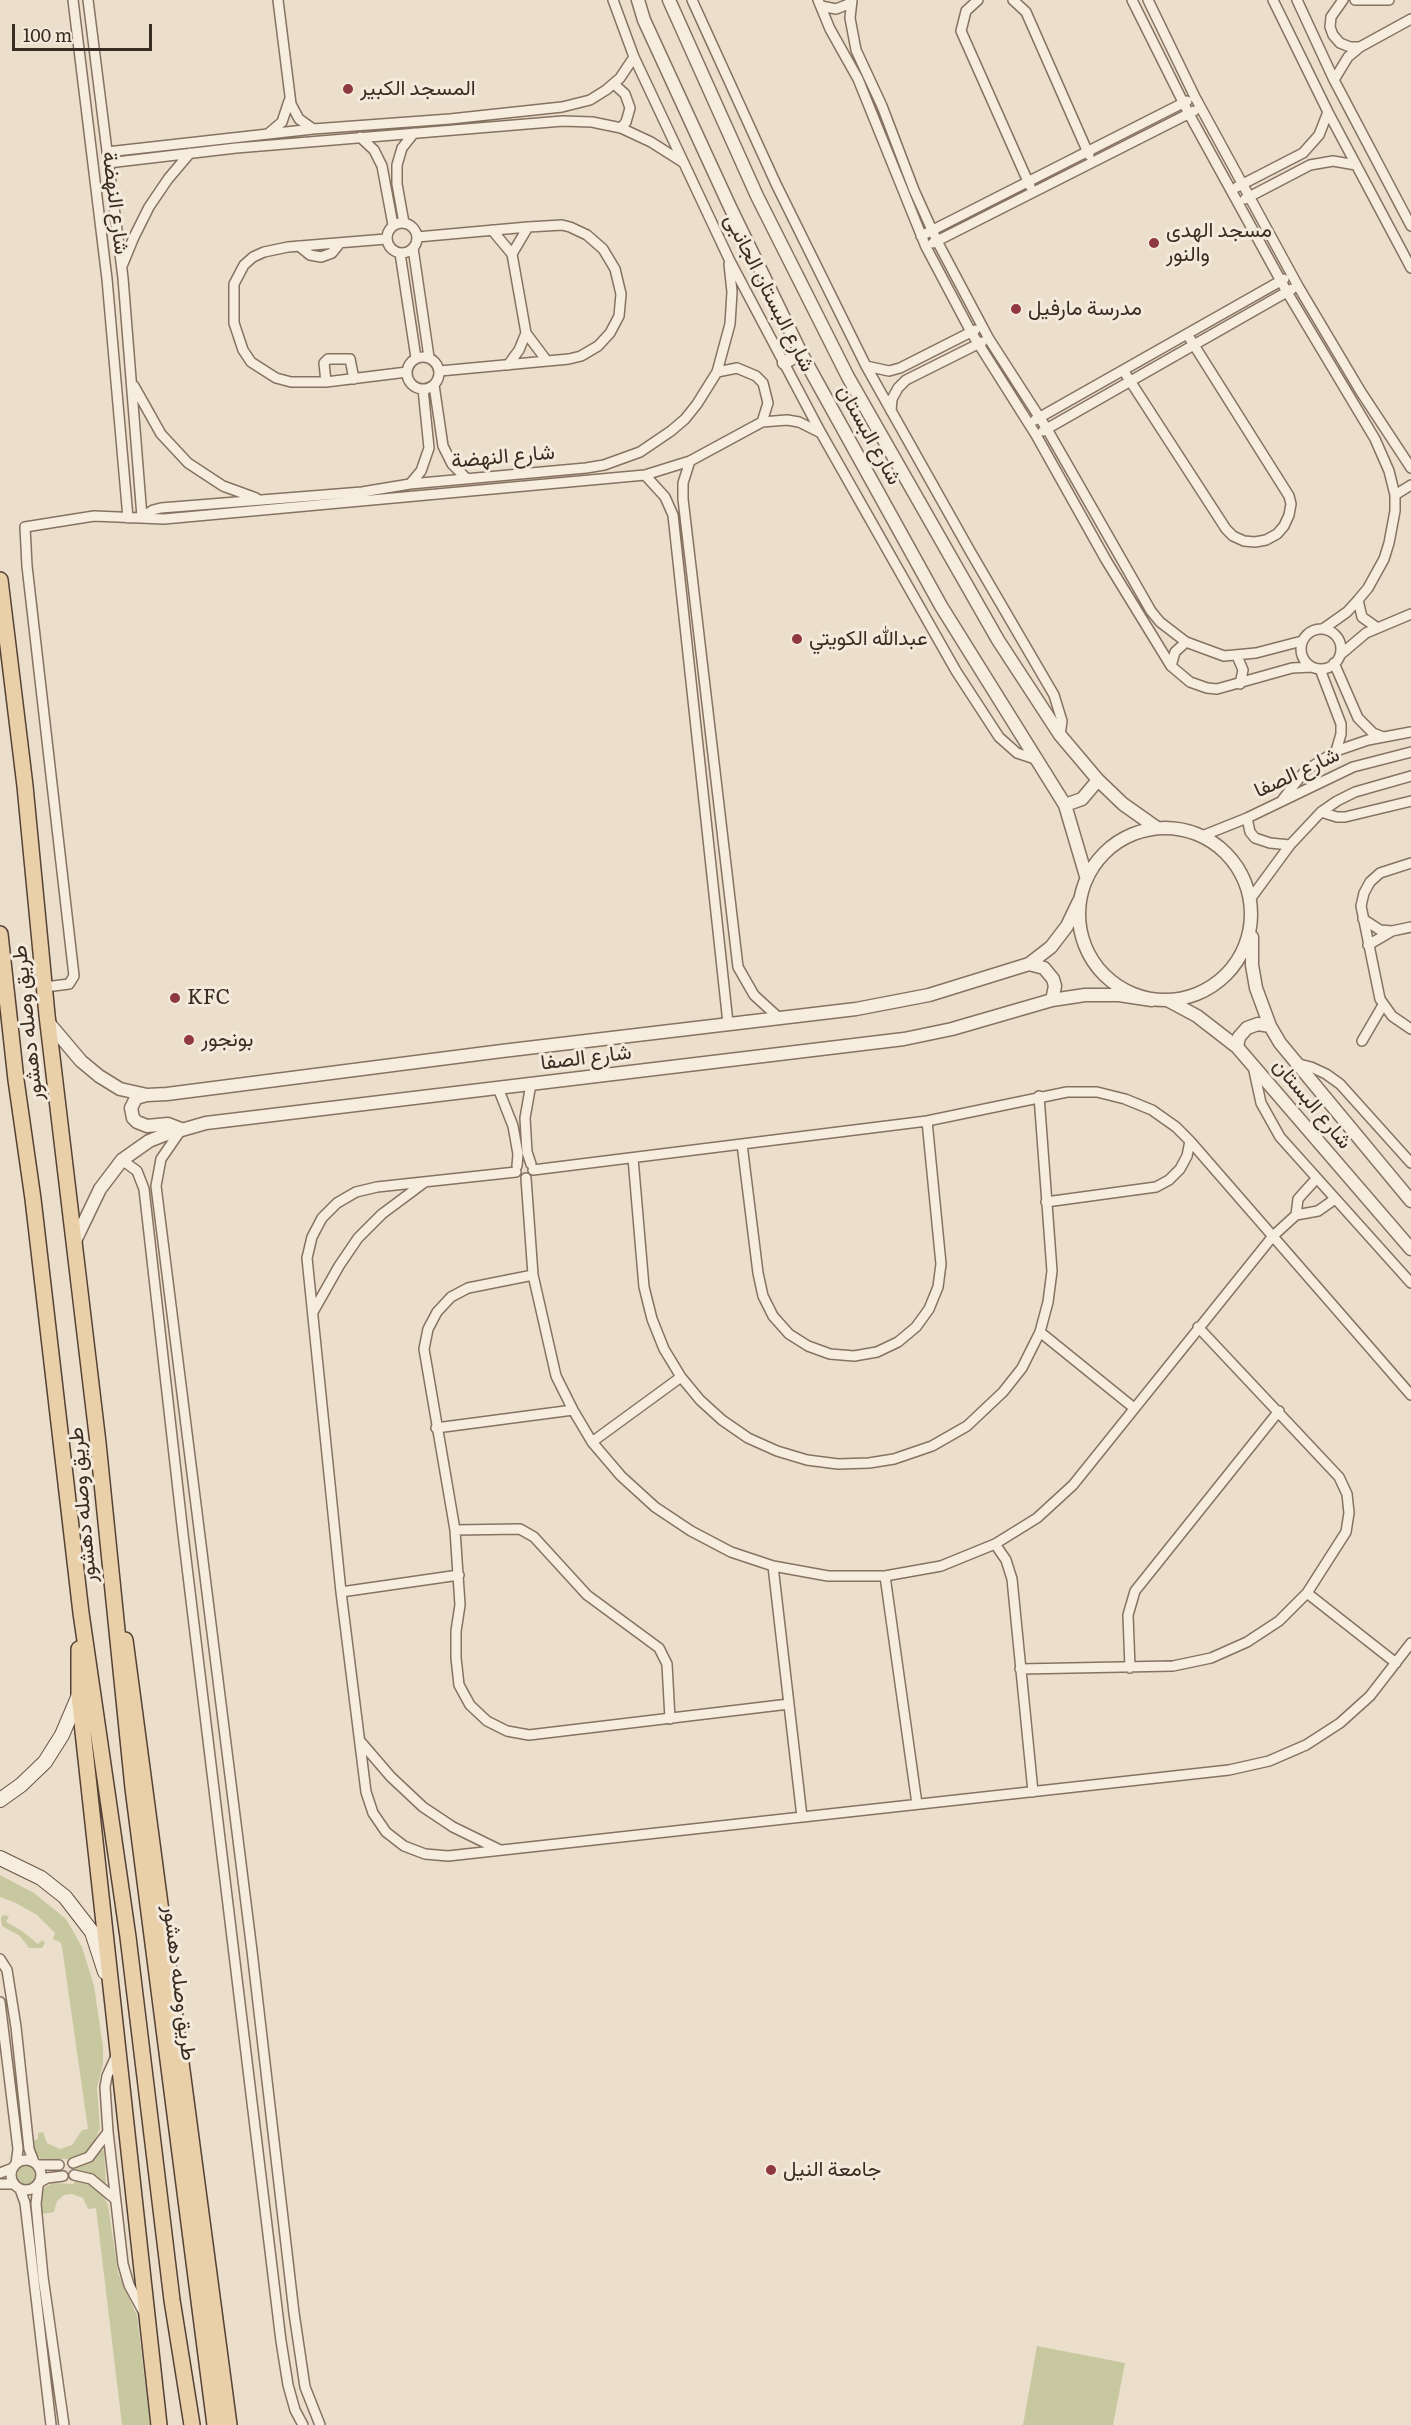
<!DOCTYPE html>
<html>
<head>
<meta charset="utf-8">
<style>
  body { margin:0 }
  #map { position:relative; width:1411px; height:2425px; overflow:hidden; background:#ebdfcc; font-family:Literata,serif }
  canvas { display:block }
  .scale { position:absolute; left:12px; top:24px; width:140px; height:27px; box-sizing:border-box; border:3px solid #392c23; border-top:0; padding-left:8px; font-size:18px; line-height:21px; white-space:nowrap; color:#392c23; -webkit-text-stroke:4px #f3eadb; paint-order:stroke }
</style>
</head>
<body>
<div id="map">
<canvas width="1411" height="2425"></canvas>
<div class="scale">100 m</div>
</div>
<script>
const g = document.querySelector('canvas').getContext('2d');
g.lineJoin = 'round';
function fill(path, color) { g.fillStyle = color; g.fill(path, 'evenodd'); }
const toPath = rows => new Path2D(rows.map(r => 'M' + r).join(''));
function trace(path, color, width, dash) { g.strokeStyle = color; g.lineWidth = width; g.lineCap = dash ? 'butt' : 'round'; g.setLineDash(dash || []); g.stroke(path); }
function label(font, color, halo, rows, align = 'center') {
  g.font = font + ' Literata,Vazirmatn,serif'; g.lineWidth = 6; g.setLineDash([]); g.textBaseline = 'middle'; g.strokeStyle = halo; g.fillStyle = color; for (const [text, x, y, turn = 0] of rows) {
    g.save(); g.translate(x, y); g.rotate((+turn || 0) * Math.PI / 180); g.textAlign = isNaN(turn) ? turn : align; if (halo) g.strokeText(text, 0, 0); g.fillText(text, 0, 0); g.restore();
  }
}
const green = toPath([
  [0,1875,34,1893,66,1919,82,1947,94,1986,103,2047,103,2064,97,2088,100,2128,91,2149,84,2155,72,2159,59,2159,59,2162,44,2161,37,2156,34,2148,34,2140,38,2139,38,2133,43,2132,47,2143,60,2149,72,2145,82,2130,88,2129,62,1947,60,1942,53,1939,55,1933,37,1915,16,1903,0,1897],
  [3,1915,9,1916,6,1922,22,1931,38,1944,42,1940,45,1943,42,1948,29,1948,20,1936,2,1926,1,1918],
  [104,2150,106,2185,88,2173,74,2173,73,2168,89,2162,100,2151],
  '17 2175a11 11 0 1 1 22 0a11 11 0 1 1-22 0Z',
  [74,2181,94,2186,103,2195,108,2205,118,2273,137,2316,150,2425,122,2425,96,2208,88,2209,83,2198,72,2194,64,2195,57,2201,54,2212,42,2214,41,2194,45,2187,53,2183,74,2184],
  [1037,2346,1125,2363,1113,2425,1023,2425]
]);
const minor = toPath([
  [73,0,107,279,128,518],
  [88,0,123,278,142,517],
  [278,0,291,104,299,119,313,129],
  [613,0,634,57,729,259,821,433,956,671,999,737,1017,753,1038,760],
  [692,0,776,184,866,366,970,551,1054,695,1062,721,1060,735],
  [818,0,830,29,858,79,926,247,971,332,1036,435,1106,560,1171,666,1190,682,1207,688,1217,689,1292,668,1312,667],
  [852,0,850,18,856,50,882,106,914,190,937,241,989,339,1047,429,1151,611,1160,622,1186,642,1224,656,1256,653,1302,641],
  [978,0,966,11,961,31,1030,186],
  [1013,0,1026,12,1089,155],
  [1132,0,1189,114,1287,292,1375,439,1389,471,1395,495,1395,511,1389,543,1384,559,1368,588,1358,600,1347,612,1323,629],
  [1148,0,1195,97,1298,286,1361,392,1411,468],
  [1273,0,1328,112,1411,268],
  [1297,0,1334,80,1411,226],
  [1343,0,1331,17,1330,27,1333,35,1340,43,1350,47,1360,47],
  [1355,0,1389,0],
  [821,6,836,9,851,3],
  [1334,80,1348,57,1360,47,1411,19],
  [614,84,625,94,630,108,626,122,621,128],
  [269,133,282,122,289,101],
  [360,137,374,150,382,166,393,225],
  [107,152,313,129,450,119,562,107,590,100,606,90,620,78,634,57],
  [108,163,236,148,563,121,592,122,621,128,651,142,684,163],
  [1237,187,1303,153,1319,135,1328,112],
  [1245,199,1310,165,1333,161,1356,165],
  [404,223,397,184,397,165,402,148,414,133],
  '387 238a15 15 0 1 1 30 0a15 15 0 1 1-30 0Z',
  [492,230,512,254,526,333,547,361],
  [921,236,1187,101],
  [417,237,528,227,562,225,570,227,587,235,603,249,615,269,621,294,619,316,610,333,598,346,581,356,569,359,440,371],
  [386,239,288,247,264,252,253,257,244,265,234,284,234,323,243,350,251,362,276,378,291,382,326,382,407,372],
  [933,243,1194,111],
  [299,246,310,255,321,257,332,253,340,243],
  [413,248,429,357],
  [400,253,416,358],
  [512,254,528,227],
  [122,266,134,237,149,207,168,179,190,153],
  '407 373a16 16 0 1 1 32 0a16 16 0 1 1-32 0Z',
  [508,365,519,350,526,333],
  [866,366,889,371,900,368,975,330],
  [1123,370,1226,529,1233,536,1244,541,1255,542,1266,540,1277,534,1284,526,1289,515,1291,504,1289,496,1187,334],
  [717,372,737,368,756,376,763,383,768,403,762,422],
  [326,382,324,363,328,359,350,359,354,379],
  [434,385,443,446,452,464,466,478],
  [134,386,161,434,188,463,223,486,256,498],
  [891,411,892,399,898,388,906,380,982,342],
  [1035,420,1284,279],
  [1043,431,1292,289],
  [690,461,683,483,683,499,738,967,754,995,778,1017],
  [645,475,665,497,673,515,728,1023],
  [410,484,421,471,429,448,423,389],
  [1395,495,1411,485],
  [142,517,153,510,161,508,362,492,410,484,586,468,604,465,640,452,671,431,685,419,697,404,717,372,730,324,732,292,729,264],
  [1358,600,1362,617,1376,627],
  '1301 649a20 20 0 1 1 40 0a20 20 0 1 1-40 0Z',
  [1340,655,1366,633,1411,614],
  [1237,656,1243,670,1240,684],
  [1334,663,1358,718,1373,733,1383,737],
  [1171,666,1175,652,1186,642],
  [1320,669,1341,724,1341,734,1336,751],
  [1283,799,1305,771,1336,751,1368,740,1411,732],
  [1321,812,1337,817,1345,817,1411,801],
  [1247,818,1250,832,1255,838,1270,843,1290,845],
  [1202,836,1247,818,1353,767,1411,752],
  [1411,863,1380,873,1370,882,1364,893,1361,906,1380,999,1392,1016,1411,1029],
  [1251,898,1290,845,1321,812,1337,801,1355,792,1411,776],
  [1363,919,1380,930,1392,931],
  [1368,945,1392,931,1411,927],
  [45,987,69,984,74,976,27,566,25,527,94,516,164,519,645,475,690,461,762,422,787,420,799,422,821,433],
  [1362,1041,1383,1005],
  [1295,1063,1311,1067,1326,1074,1340,1084,1411,1163],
  [1253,1066,1261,1103,1280,1137,1411,1283],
  [498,1088,513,1126,518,1154,517,1166],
  [181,1130,161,1159,156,1186,252,1951,294,2313,305,2387,320,2425],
  [742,1144,758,1273,763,1296,773,1316,789,1334,808,1346,830,1354,854,1356,877,1352,898,1342,916,1327,929,1309,938,1287,941,1264,927,1121],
  [633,1158,644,1287,652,1319,664,1349,681,1377,700,1400,722,1420,748,1438,777,1451,807,1460,838,1464,869,1463,894,1459,932,1446,967,1426,1003,1392,1022,1368,1040,1332,1048,1302,1052,1271,1039,1096],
  [122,1160,137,1171,144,1189,183,1534,281,2341,288,2385,295,2410,303,2425],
  [531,1164,527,1152,525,1118,531,1084],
  [533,1170,927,1121,1067,1092,1097,1092,1125,1099,1152,1110,1176,1127,1190,1141,1411,1395],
  [516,1172,377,1187,356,1192,337,1203,322,1218,312,1237,307,1258,341,1592,366,1792,373,1813,386,1832,404,1846,425,1854,448,1856,1229,1770,1269,1761,1306,1745,1340,1723,1370,1696,1411,1643],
  [526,1178,533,1275,556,1376,573,1410,592,1442,621,1476,655,1507,691,1531,731,1552,773,1566,828,1576,885,1576,941,1566,995,1544,1037,1518,1073,1485,1273,1236,1296,1215,1318,1211,1335,1199],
  [1046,1202,1156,1187,1169,1180,1180,1169,1187,1156,1190,1141],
  [1296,1215,1298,1199,1316,1179],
  [533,1275,468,1288,451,1297,437,1312,428,1329,424,1349,455,1530,460,1605,456,1631,456,1658,459,1685,470,1705,487,1721,507,1731,529,1735,789,1704],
  [313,1312,339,1266,358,1238,382,1214,425,1182],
  [1040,1332,1134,1408],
  [436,1428,573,1410],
  [592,1442,681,1377],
  [455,1530,520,1529,534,1537,587,1595,659,1648,667,1664,670,1719],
  [995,1544,1006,1560,1012,1579,1033,1792],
  [773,1566,802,1817],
  [885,1576,917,1804],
  [341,1592,459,1575],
  [1307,1593,1396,1663],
  [1130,1668,1128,1615,1135,1591,1279,1411],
  [1020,1669,1173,1666,1211,1658,1247,1642,1279,1621,1307,1593,1346,1532,1349,1513,1347,1494,1339,1477,1198,1327],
  [360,1741,391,1777,423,1807,453,1827,500,1850],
  [0,1959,7,1970,16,2027,29,2149,34,2162],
  [0,2002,18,2149,16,2164],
  [117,2054,107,2076,105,2087,108,2132,123,2264,129,2285,143,2311],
  '11 2175a15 15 0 1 1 30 0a15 15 0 1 1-30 0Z',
  [73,2163,89,2157,108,2132],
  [38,2165,59,2165],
  [0,2173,13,2168],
  [74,2175,91,2179,115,2199],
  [40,2182,47,2178,63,2176],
  [0,2184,14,2184],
  [38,2186,36,2204,43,2277,64,2425],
  [20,2189,25,2203,51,2425]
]);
const tertiary = toPath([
  [638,0,644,20,730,207,801,353,941,606,1065,805,1086,876],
  [669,0,757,196,848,377,998,640,1060,735,1098,780,1123,804,1157,828],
  [784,363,801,353],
  [1065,805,1082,799,1098,780],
  '1079 914a86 86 0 1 1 172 0a86 86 0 1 1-172 0Z',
  [1252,937,1252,965,1256,988,1270,1026,1280,1043,1411,1201],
  [1029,964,1044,968,1053,979,1055,986,1052,1000],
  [1169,1001,1197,1016,1237,1047,1411,1249],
  [48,1022,81,1061,99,1076,120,1089,147,1095,167,1094,502,1051,856,1009,929,995,1029,964,1051,947,1067,926,1079,901],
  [1237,1047,1239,1037,1247,1028,1258,1024,1270,1026],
  [147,1095,136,1098,131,1108,133,1118,137,1122,147,1126,168,1124,181,1129],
  [75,1241,100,1189,122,1160,149,1141,164,1135,206,1123,904,1039,952,1029,1052,1000,1085,995,1119,995,1152,1000]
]);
const secondary = toPath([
  [0,1800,21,1785,45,1762,62,1735,79,1695],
  [0,1858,41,1878,65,1897,92,1932,105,1972]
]);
const primary = toPath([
  [0,580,25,786,47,1015,98,1443,133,1788,215,2425],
  [0,934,16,1080,33,1199,81,1613,128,1937,172,2300,192,2425],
  [125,1640,229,2425],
  [79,1649,79,1695,159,2425]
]);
const markers = [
  [348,89,6,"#8f383f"],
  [1154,243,6,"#8f383f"],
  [1016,309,6,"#8f383f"],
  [797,639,6,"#8f383f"],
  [175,998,6,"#8f383f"],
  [189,1040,6,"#8f383f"],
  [771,2170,6,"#8f383f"]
];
const poiNames = [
  ["المسجد الكبير",360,89],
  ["مسجد الهدى",1166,231],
  ["والنور",1166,255],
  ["مدرسة مارفيل",1028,309],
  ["عبدالله الكويتي",809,639],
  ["KFC",187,998],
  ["بونجور",201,1040],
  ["جامعة النيل",783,2170]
];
const streetNames = [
  ["شارع النهضة",115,203,83],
  ["شارع البستان الجانبى",769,293,63],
  ["شارع البستان",869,435,61],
  ["شارع النهضة",503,457,-5],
  ["شارع الصفا",1297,773,-25],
  ["طريق وصله دهشور",28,1023,-96],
  ["شارع الصفا",586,1058,-7],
  ["شارع البستان",1312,1104,50],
  ["طريق وصله دهشور",83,1505,-95],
  ["طريق وصله دهشور",179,1983,83]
];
fill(green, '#c7c8a0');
trace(minor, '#867261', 12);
trace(tertiary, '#867261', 15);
trace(secondary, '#685444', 16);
trace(primary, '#554135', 18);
trace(minor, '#f6eddf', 9);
trace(tertiary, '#f6eddf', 12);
trace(secondary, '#f6eddf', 14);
trace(primary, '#e9d0a9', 15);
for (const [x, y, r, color] of markers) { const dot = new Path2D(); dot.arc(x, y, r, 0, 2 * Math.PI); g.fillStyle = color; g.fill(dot); trace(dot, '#f3eadb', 2); }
label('21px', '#392c23', '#f3eadb', poiNames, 'left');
label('21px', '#392c23', '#f3eadb', streetNames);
</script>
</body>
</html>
